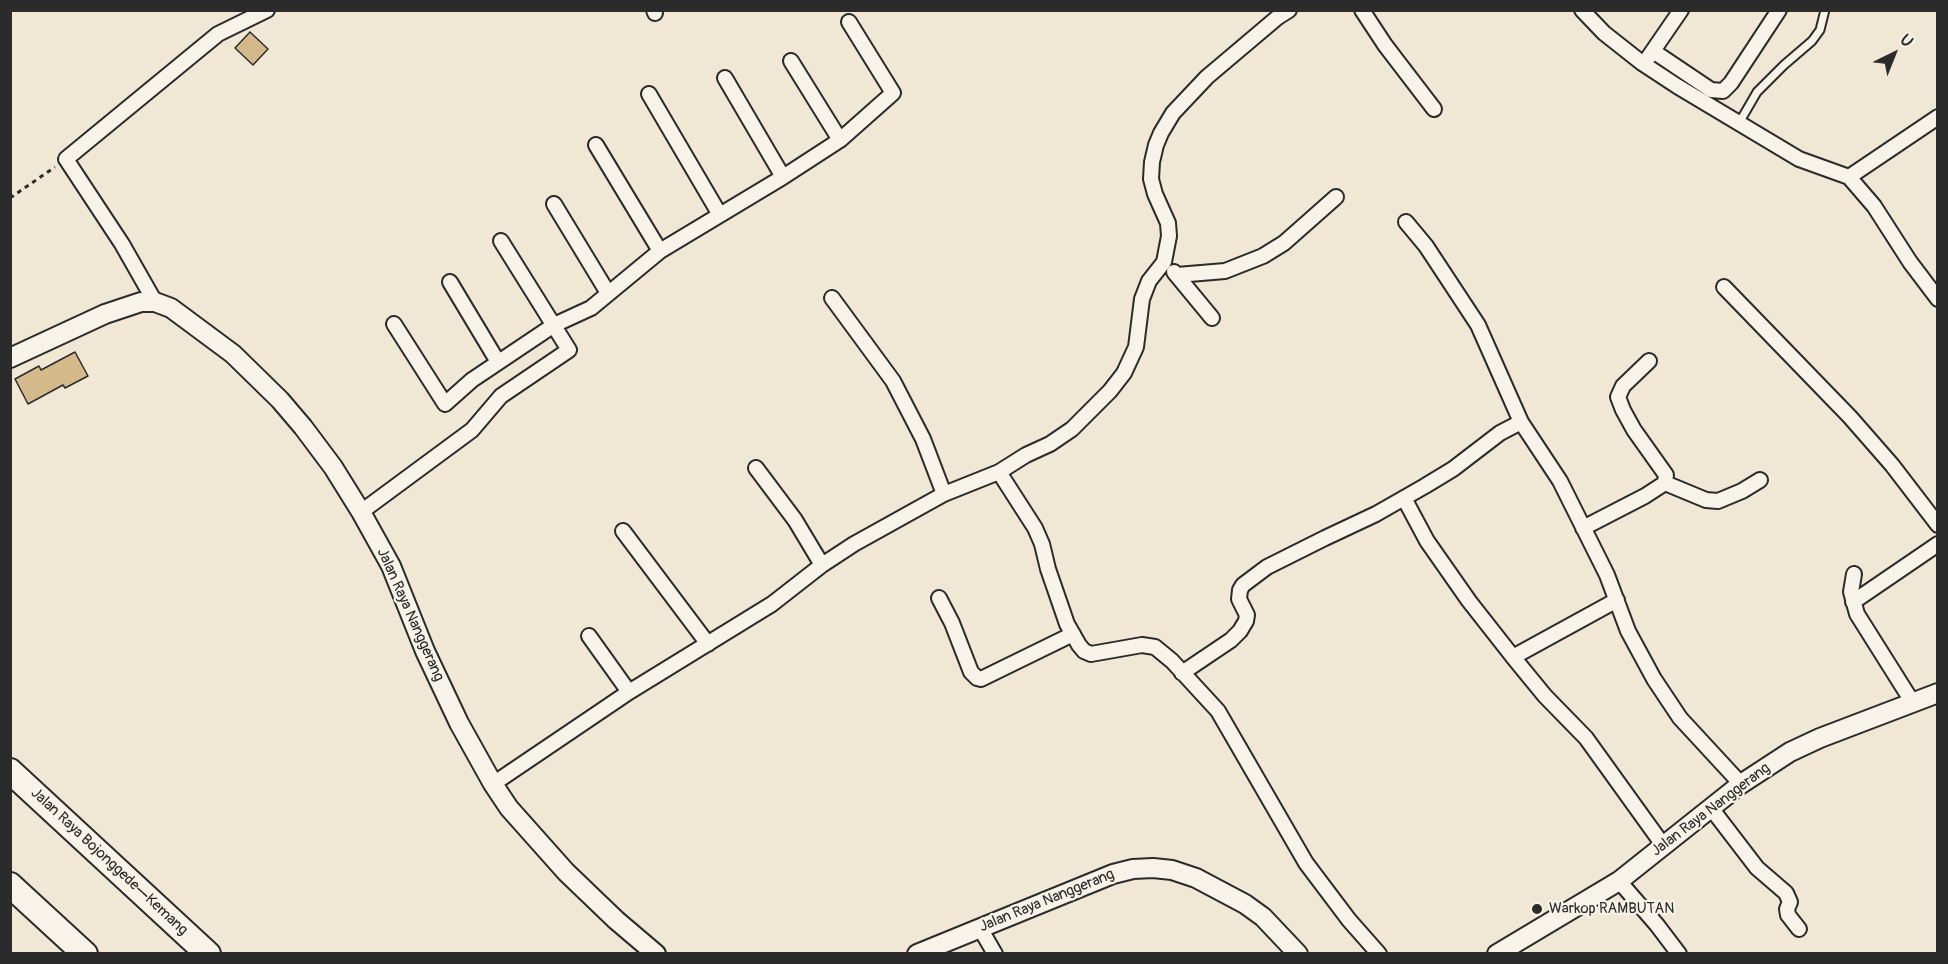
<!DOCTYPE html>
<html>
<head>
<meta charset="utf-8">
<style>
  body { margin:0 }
  #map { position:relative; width:1948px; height:964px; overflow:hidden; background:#f0e7d5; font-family:Pangolin,sans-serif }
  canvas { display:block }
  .frame { position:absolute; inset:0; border:12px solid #2b2b2b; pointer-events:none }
  .north { position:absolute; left:1864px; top:24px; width:60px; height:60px; -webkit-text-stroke:4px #f7f3e8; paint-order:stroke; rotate:43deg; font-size:16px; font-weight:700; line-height:24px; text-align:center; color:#2b2b2b }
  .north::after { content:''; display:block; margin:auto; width:21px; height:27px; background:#2b2b2b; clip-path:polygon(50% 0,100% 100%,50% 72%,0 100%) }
</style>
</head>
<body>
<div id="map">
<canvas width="1948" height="964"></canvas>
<div class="frame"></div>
<div class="north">U</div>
</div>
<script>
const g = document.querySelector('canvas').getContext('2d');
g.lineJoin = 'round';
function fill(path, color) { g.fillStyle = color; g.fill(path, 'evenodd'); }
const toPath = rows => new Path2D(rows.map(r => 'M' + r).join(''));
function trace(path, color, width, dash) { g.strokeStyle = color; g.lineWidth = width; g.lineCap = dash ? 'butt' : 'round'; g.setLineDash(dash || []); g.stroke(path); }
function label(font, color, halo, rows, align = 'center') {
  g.font = font + ' Pangolin,sans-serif'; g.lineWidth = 4.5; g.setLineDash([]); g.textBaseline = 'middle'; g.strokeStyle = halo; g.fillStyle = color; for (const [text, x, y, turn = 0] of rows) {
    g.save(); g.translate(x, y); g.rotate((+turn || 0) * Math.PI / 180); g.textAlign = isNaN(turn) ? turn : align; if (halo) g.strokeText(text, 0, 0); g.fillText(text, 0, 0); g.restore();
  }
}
const building = toPath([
  [250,32,268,49,253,65,235,48,250,32],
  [75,352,88,376,65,388,63,385,28,404,15,379,39,366,41,370,75,352]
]);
const path = toPath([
  [10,198,55,167]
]);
const lane = toPath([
  [1739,123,1757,92,1784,65,1812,41,1820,30,1825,10]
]);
const street = toPath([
  [654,10,655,13],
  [1362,10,1385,45,1434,109],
  [1582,10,1604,33,1642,63,1677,86,1799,159,1849,177,1874,206,1910,262,1938,299],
  [1653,51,1711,90,1723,91,1731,83,1779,10],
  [1648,58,1681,10],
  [791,61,840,140],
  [725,78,783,177],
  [649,94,720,215],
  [596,145,660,251],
  [1849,177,1938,117],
  [554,204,608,293],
  [1406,222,1426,246,1478,325,1521,422,1560,481,1607,575,1628,631,1654,679,1680,718,1741,784],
  [1174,272,1212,318],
  [1177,275,1225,271,1263,256,1284,243,1336,197],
  [450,282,498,362],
  [1724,287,1850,417,1892,465,1938,525],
  [832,298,893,381,923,439,944,494],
  [155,302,122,244,66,159,218,34,267,10],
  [394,324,445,404,472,380,554,325,591,308,660,251,783,177,840,140,893,93,849,22],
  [756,468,795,520,822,565],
  [999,472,1035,528,1042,544,1048,569,1067,624,1079,645,1084,651,1091,654,1142,645,1155,647,1172,661,1218,711,1306,863,1349,920,1379,954],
  [1665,483,1706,500,1718,501,1742,491,1760,480],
  [1404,498,1427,541,1469,601,1513,657,1617,600],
  [361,512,472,430,501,396,569,350,501,241],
  [1583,528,1645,496,1665,483,1666,475,1634,430,1623,410,1618,397,1623,386,1649,361],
  [623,531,708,644],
  [1854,574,1851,592,1857,614,1913,703],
  [939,598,952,623,971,672,977,678,981,679,1073,634],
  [1853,602,1938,544],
  [589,636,629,692],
  [1513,657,1545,696,1586,738,1663,845],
  [1182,673,1231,640,1240,631,1246,621,1247,615,1239,599,1240,590,1243,585,1267,567,1325,538,1376,514,1425,486,1453,469,1500,433,1521,422],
  [493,784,629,692,772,604,822,565,854,544,944,494,999,472,1026,455,1050,444,1072,429,1110,391,1124,373,1136,347,1142,299,1149,281,1164,262,1169,236,1168,223,1155,194,1151,179,1152,162,1156,145,1161,133,1173,113,1207,77,1278,17,1289,10],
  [1711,808,1757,868,1786,893,1790,902,1787,909,1788,915,1799,929],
  [1619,881,1657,925,1679,954],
  [980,928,995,954]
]);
const secondary = toPath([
  [10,358,105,314,141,302,155,302,171,308,233,354,280,400,303,427,333,467,361,512,391,566,425,651,459,723,493,784,509,808,566,872,616,920,656,954],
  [917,954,1113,874,1133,869,1153,868,1172,870,1196,878,1245,904,1263,917,1298,954],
  [1497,954,1619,881,1741,784,1790,752,1820,738,1938,693]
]);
const highway = toPath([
  [10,771,208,954],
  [10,885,85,954]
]);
const markers = [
  [1537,909,6,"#2b2b2b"]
];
const streetNames = [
  ["Jalan Raya Nanggerang",410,615,66],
  ["Jalan Raya Nanggerang",1711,810,-37],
  ["Jalan Raya Bojonggede—Kemang",109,862,43],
  ["Jalan Raya Nanggerang",1047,901,-22]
];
const poiNames = [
  ["Warkop RAMBUTAN",1549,909]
];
fill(building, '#d4b98a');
trace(building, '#2b2b2b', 1.5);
trace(lane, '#2b2b2b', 11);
trace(street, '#2b2b2b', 18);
trace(secondary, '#2b2b2b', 22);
trace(highway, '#2b2b2b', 28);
trace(path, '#2b2b2b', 3, [4.5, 4.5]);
trace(lane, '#f7f3e8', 7);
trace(street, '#f7f3e8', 14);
trace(secondary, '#f7f3e8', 18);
trace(highway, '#f7f3e8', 24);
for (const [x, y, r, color] of markers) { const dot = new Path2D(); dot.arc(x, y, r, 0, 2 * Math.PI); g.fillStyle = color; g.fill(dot); trace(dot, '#f7f3e8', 2); }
label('15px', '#2b2b2b', '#f7f3e8', streetNames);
label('15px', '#2b2b2b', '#f7f3e8', poiNames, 'left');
</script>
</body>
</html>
